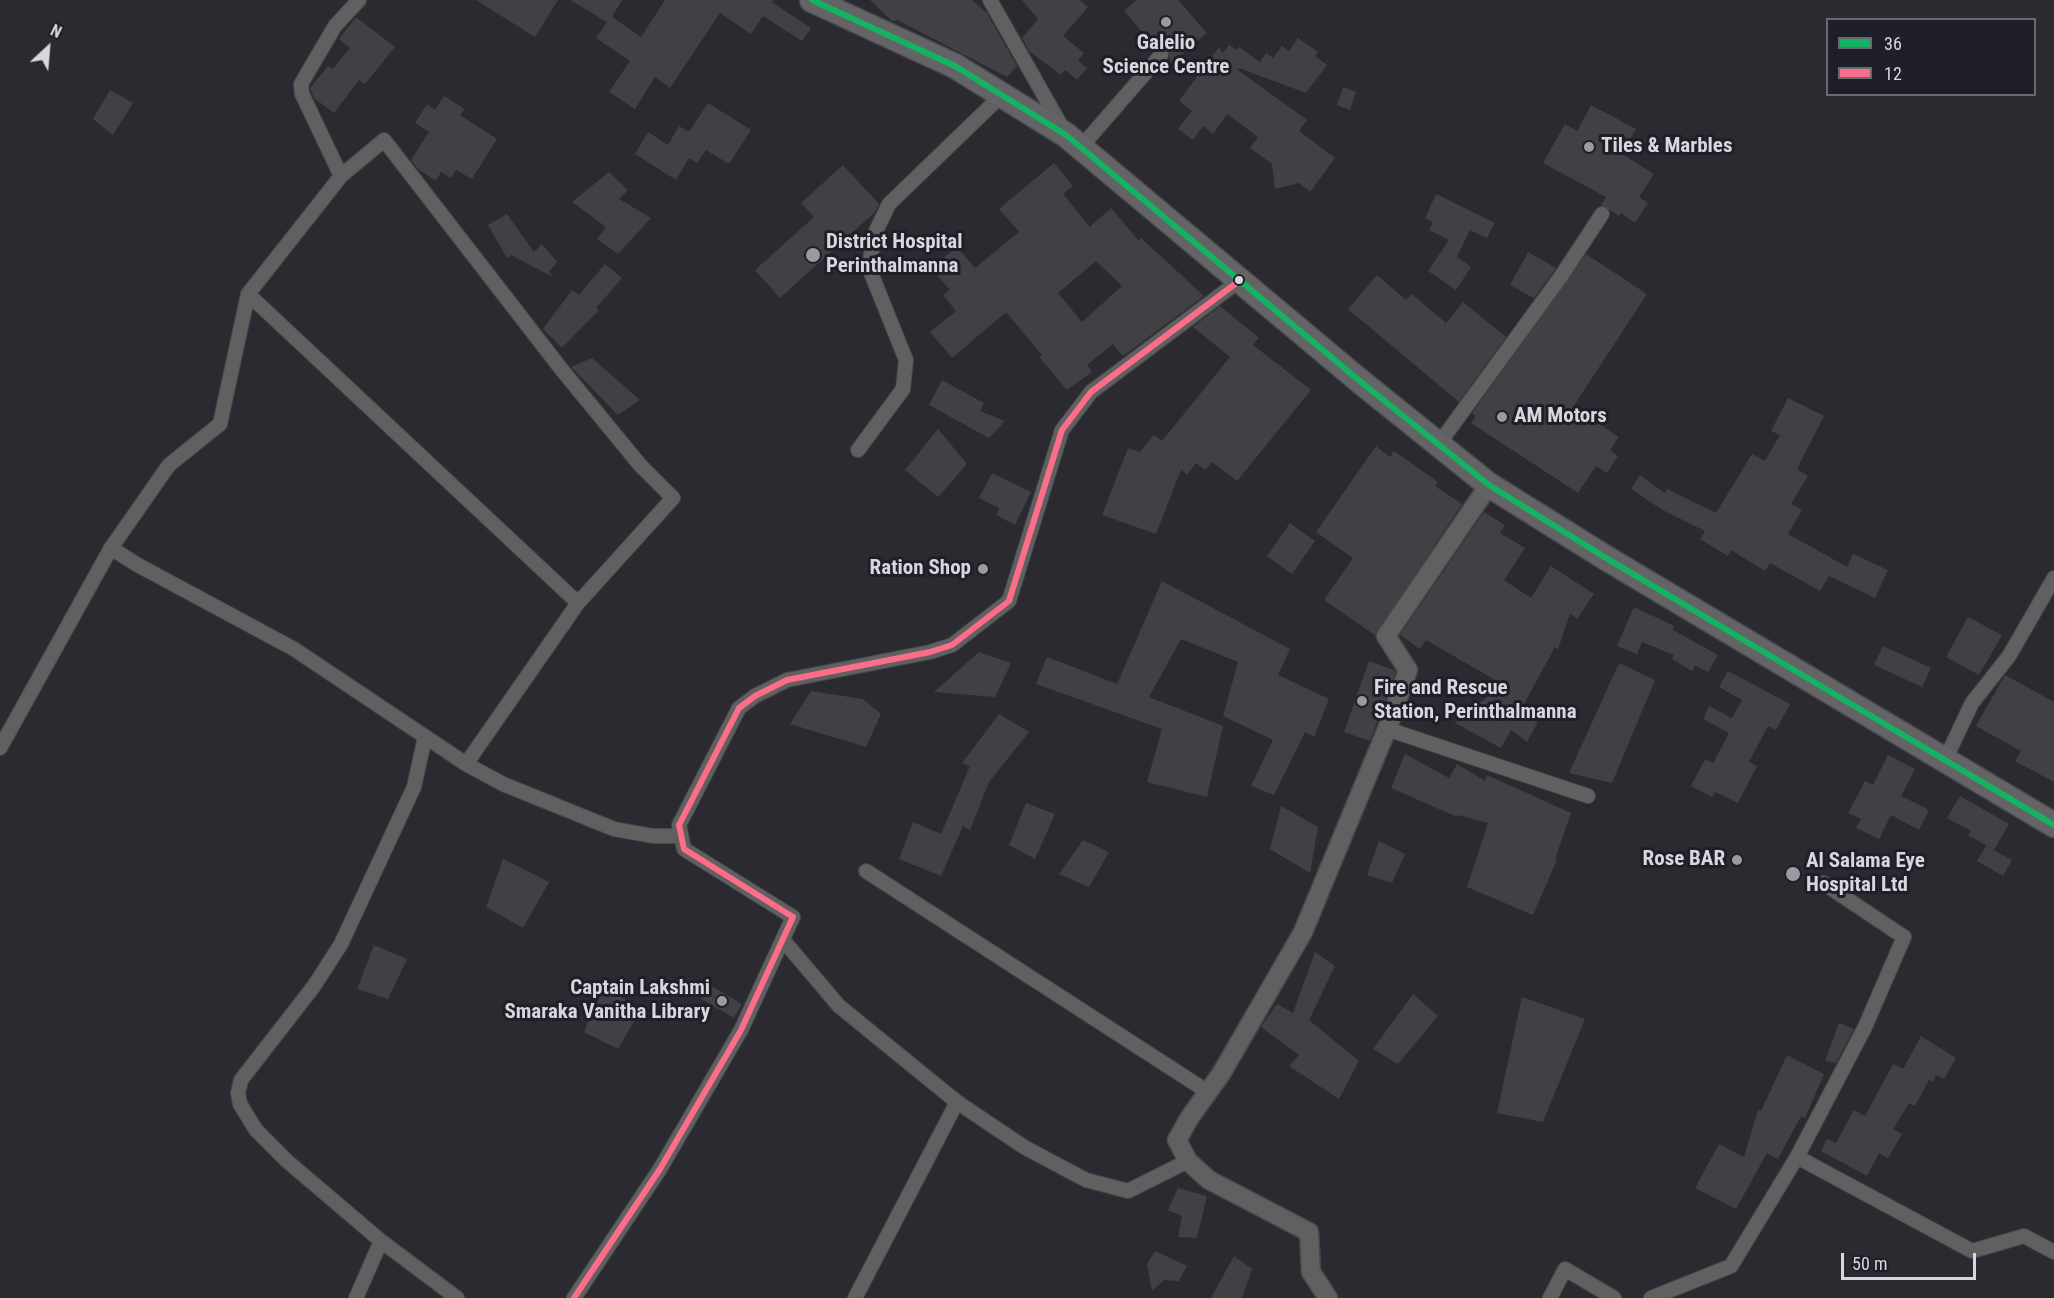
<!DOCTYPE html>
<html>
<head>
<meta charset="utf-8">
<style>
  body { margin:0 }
  #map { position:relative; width:2054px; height:1298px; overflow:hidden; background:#2a2a30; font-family:"Roboto Condensed",sans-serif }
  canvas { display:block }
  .legend { position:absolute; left:1826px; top:18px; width:210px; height:78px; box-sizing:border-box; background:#1e1f28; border:2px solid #686971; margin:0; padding:8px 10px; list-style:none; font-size:18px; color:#d7d8de }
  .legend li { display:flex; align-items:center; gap:12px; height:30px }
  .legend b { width:30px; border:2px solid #686971 }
  .north { position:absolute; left:18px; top:18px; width:60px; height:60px; -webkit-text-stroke:4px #1e1f28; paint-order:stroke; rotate:26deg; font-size:16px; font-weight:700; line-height:24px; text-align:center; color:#d7d8de }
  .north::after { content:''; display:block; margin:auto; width:21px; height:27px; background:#d7d8de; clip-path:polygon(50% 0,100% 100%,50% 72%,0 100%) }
  .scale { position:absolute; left:1841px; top:1253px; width:135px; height:27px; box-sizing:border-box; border:3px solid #d7d8de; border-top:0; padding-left:8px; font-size:18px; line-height:21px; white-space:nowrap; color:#d7d8de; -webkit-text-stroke:4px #1e1f28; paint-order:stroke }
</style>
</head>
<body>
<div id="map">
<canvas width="2054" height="1298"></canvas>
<ul class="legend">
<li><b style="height:8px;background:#13b361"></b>36</li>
<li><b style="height:8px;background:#fb6d88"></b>12</li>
</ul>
<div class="north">N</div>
<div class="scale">50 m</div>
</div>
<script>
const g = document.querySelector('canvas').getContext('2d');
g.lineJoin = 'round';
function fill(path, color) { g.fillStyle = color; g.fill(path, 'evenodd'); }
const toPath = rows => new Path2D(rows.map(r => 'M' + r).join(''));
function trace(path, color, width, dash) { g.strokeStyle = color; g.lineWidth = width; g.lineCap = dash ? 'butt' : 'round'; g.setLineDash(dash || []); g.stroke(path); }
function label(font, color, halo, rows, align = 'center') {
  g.font = font + ' "Roboto Condensed",sans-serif'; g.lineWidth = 6; g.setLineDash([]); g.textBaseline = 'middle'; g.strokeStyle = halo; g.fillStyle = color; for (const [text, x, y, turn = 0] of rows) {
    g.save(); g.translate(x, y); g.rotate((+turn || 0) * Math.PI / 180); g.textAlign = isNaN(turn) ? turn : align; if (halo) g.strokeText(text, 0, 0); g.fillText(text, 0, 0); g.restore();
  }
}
const building = toPath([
  [476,0,558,0,535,37],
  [570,0,622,0,612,17,641,37,665,0,773,0,772,2,811,28,802,41,763,16,751,34,720,13,670,88,655,77,635,109,609,92,630,61,596,38,607,22],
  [870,0,972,0,987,13,1017,66,1007,77,897,20,892,21],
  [1022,0,1080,0,1088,7,1063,36,1084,53,1078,61,1087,68,1077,80,1065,70,1061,75,1029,51,1022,38,1038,19],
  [1137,0,1178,0,1207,33,1171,64,1167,49,1156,48,1124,11],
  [356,17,395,47,365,84,359,80,334,113,314,98,310,88,328,66,333,69,350,48,339,39],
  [1298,38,1318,52,1315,56,1327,65,1306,93,1239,68,1238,70,1307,120,1299,131,1335,158,1310,192,1299,183,1275,189,1272,164,1250,148,1258,137,1227,114,1213,134,1203,126,1193,140,1178,129,1192,111,1179,101,1219,47,1223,53,1229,45,1237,50,1239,47,1260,62,1266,53,1273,58,1282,46,1289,51],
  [1343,87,1356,92,1350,110,1337,105],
  [110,90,133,103,113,135,93,119],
  [444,96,465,109,460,115,497,139,472,179,456,170,451,178,441,172,436,181,419,170,411,160,429,132,415,123,427,104,435,110],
  [708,103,751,130,729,164,706,150,697,163,689,158,676,180,635,154,648,132,668,145,679,126,689,132],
  [1591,105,1636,129,1622,154,1654,174,1639,197,1648,203,1635,223,1621,213,1619,216,1601,205,1606,197,1543,163,1565,124,1577,131],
  [1054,163,1073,186,1063,194,1090,227,1111,208,1139,241,1141,238,1204,296,1123,356,1113,344,1087,365,1092,372,1067,390,1039,357,1042,355,1006,312,952,358,930,332,956,311,943,295,950,290,931,268,957,247,975,268,1019,232,999,209],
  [1096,261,1122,286,1082,322,1058,293],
  [843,165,879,204,875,212,780,298,755,270,814,217,801,203],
  [609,172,628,190,619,199,651,218,618,254,597,239,606,227,572,202],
  [1436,194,1495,223,1487,238,1470,230,1457,257,1471,267,1456,290,1428,271,1449,240,1429,230,1433,222,1425,218],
  [507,214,534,252,542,244,557,262,549,272,553,277,511,255,507,258,488,225],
  [1528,252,1556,268,1534,298,1510,285],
  [1586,254,1647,294,1573,407,1619,437,1610,450,1618,456,1607,473,1596,466,1578,493,1471,423,1476,416,1472,413],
  [605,264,622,278,596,308,599,310,562,348,543,329,572,290,579,295],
  [1377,275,1406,300,1412,294,1446,323,1463,302,1506,337,1459,402,1348,309],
  [1220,306,1259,338,1253,345,1311,390,1237,481,1212,462,1205,470,1196,463,1187,475,1181,470,1156,534,1102,515,1128,448,1140,452,1154,435,1162,441,1230,357,1193,327],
  [592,358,640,400,618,415,571,367],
  [942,380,984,403,980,411,1005,421,989,438,929,405],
  [1788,398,1824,416,1797,469,1808,476,1791,504,1802,510,1788,534,1847,567,1853,554,1888,570,1875,598,1829,576,1820,591,1770,563,1765,571,1731,550,1728,556,1700,539,1705,531,1661,509,1631,489,1640,475,1665,493,1667,489,1716,513,1752,454,1765,461,1780,435,1771,431],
  [938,429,967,464,938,497,905,470],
  [1376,446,1390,457,1394,451,1438,482,1435,486,1462,504,1375,635,1324,600,1353,558,1316,532],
  [992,473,1031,492,1015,525,996,515,999,508,979,498],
  [1484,512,1505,525,1500,533,1525,548,1504,580,1531,598,1551,566,1594,594,1577,619,1570,614,1558,649,1555,647,1519,713,1538,722,1527,742,1511,730,1501,748,1455,723,1490,695,1497,681,1426,640,1420,649,1400,635],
  [1290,523,1315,541,1292,574,1267,556],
  [1162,581,1290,649,1278,675,1329,699,1314,737,1305,732,1274,795,1251,786,1273,740,1223,716,1238,662,1181,639,1149,697,1223,726,1207,797,1147,782,1162,729,1036,684,1047,657,1117,684],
  [1634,607,1674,626,1673,630,1718,655,1708,672,1695,665,1692,671,1672,659,1674,655,1642,642,1637,654,1617,646],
  [1968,617,2002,635,1979,675,1946,657],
  [1883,646,1931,668,1922,687,1874,665],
  [979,652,1011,663,995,697,934,692],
  [1369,661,1396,671,1370,741,1344,732],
  [1619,663,1655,680,1612,783,1569,773],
  [1728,671,1790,704,1776,730,1768,726,1749,762,1757,766,1738,803,1715,792,1712,797,1691,786,1705,759,1713,763,1729,733,1703,719,1709,706,1732,718,1742,700,1719,687],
  [2005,675,2054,702,2054,782,2015,761,2021,751,1976,726],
  [811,691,863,699,881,714,866,747,790,724],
  [999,714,1029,732,989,782,970,830,963,826,941,876,899,859,913,822,941,834,970,766,962,763],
  [1405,754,1449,778,1457,764,1485,781,1487,775,1571,813,1555,859,1557,860,1533,915,1467,887,1488,823,1458,815,1457,817,1391,788],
  [1888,755,1915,769,1901,796,1929,810,1919,830,1891,815,1879,839,1856,828,1861,819,1848,813,1865,781,1873,785],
  [1960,796,2009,824,1994,850,1968,835,1971,831,1947,818],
  [1026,803,1055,814,1035,859,1009,845],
  [1281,806,1318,827,1310,873,1270,849],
  [1083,840,1109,852,1089,887,1059,874],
  [1379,841,1405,854,1392,883,1367,875],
  [1986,846,2012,860,2003,876,1977,861],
  [503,859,549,882,523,928,486,907],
  [374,945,407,959,388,999,357,989],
  [1315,952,1335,966,1309,1020,1359,1061,1339,1099,1289,1066,1299,1055,1261,1027,1277,1004,1293,1013],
  [710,985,742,1004,734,1018,701,999],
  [603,986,641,1009,618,1049,584,1032],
  [1413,994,1438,1016,1398,1064,1373,1049],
  [1522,997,1585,1019,1543,1122,1497,1113],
  [1839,1023,1854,1029,1836,1063,1825,1061],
  [1921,1036,1956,1058,1944,1079,1936,1075,1933,1082,1929,1080,1915,1106,1909,1103,1893,1129,1902,1134,1888,1158,1879,1153,1867,1176,1821,1151,1827,1139,1836,1143,1854,1110,1865,1116,1893,1064,1903,1069],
  [1787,1055,1824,1074,1805,1118,1801,1116,1778,1159,1767,1153,1736,1209,1695,1188,1719,1144,1744,1157,1758,1110,1761,1111],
  [1178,1188,1207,1196,1197,1238,1178,1237,1182,1216,1168,1210],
  [1155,1251,1187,1266,1179,1281,1164,1280,1152,1291,1147,1264],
  [1234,1256,1252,1269,1242,1298,1211,1298]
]);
const minor = toPath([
  [990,0,1063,129],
  [384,140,562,370,640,465,673,498,578,603,248,294,341,176,384,140],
  [1081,147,1161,55],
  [341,176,302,94,301,84,335,26,359,0],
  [248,294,220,424,169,465,111,548,136,564,294,649,466,764,503,784,614,829,653,836,681,836],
  [1438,445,1562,275,1602,214],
  [858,450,903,389,906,360,869,268,874,235,889,204,1002,95],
  [1387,729,1588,796],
  [425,737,414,787,341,944,314,986,241,1080,238,1093,240,1104,256,1130,287,1161,381,1241,457,1298],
  [0,748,111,548],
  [1945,760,1972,703,2009,656,2054,578],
  [466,764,578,603],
  [866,871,1208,1092],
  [1823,883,1904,937,1865,1027,1797,1157,1972,1251,2024,1236,2054,1252],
  [783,940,839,1006,957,1102,1024,1147,1086,1180,1128,1191,1188,1161],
  [356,1298,381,1241],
  [574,1298,660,1169,741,1030,793,917,684,849,679,825,739,708,755,696,787,680,930,652,952,645,1009,601,1062,430,1091,392,1239,281],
  [855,1298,957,1102],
  [1550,1298,1565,1269,1614,1298],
  [1651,1298,1731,1266,1797,1157]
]);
const tertiary = toPath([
  [1328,1298,1311,1272,1309,1232,1209,1180,1188,1161,1177,1140,1190,1117,1221,1074,1303,932,1387,729,1408,670,1386,636,1489,485]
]);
const trunk = toPath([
  [812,0,955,66,1066,135,1361,382,1489,485,1606,558,2054,825]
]);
const bus1 = toPath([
  [812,0,955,66,1066,135,1361,382,1489,485,1606,558,2054,825]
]);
const bus2 = toPath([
  [574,1298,660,1169,741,1030,793,917,684,849,679,825,739,708,755,696,787,680,930,652,952,645,1009,601,1062,430,1091,392,1239,281]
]);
const markers = [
  [1166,22,6,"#9a9ba1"],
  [1589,147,6,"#9a9ba1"],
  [813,255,8,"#9a9ba1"],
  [1239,280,5,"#d7d8de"],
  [1502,417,6,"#9a9ba1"],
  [983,569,6,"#9a9ba1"],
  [1362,701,6,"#9a9ba1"],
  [1737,860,6,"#9a9ba1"],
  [1793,874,8,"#9a9ba1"],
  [722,1001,6,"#9a9ba1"]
];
const poiNames = [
  ["Galelio",1166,44,"center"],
  ["Science Centre",1166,68,"center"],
  ["Tiles & Marbles",1601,147],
  ["District Hospital",826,243],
  ["Perinthalmanna",826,267],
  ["AM Motors",1514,417],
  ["Ration Shop",971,569,"right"],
  ["Fire and Rescue",1374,689],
  ["Station, Perinthalmanna",1374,713],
  ["Rose BAR",1725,860,"right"],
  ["Al Salama Eye",1806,862],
  ["Hospital Ltd",1806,886],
  ["Captain Lakshmi",710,989,"right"],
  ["Smaraka Vanitha Library",710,1013,"right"]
];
fill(building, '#404045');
trace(minor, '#47474b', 16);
trace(tertiary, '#47474b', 21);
trace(trunk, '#47474b', 27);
trace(minor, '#606061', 14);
trace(tertiary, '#606061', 18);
trace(trunk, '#646466', 24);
trace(bus1, '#13b361', 6);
trace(bus2, '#fb6d88', 6);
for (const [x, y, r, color] of markers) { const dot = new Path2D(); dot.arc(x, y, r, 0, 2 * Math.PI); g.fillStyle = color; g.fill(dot); trace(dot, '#1e1f28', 2); }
label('bold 21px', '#d7d8de', '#1e1f28', poiNames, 'left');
</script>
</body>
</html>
